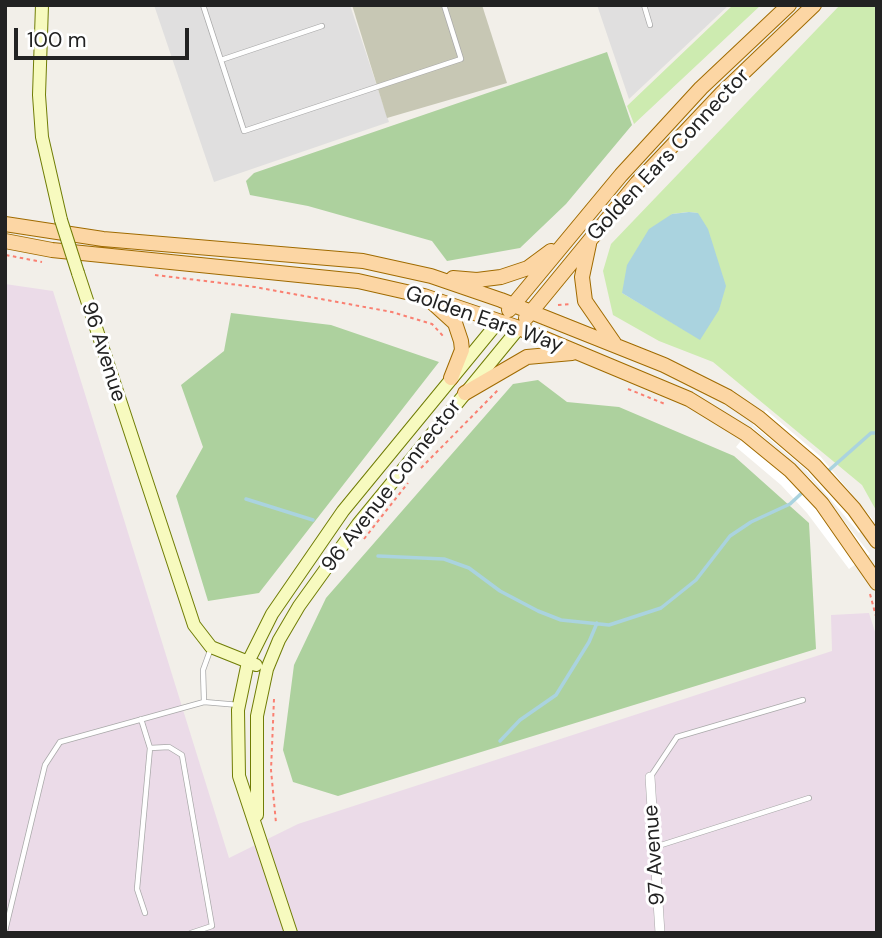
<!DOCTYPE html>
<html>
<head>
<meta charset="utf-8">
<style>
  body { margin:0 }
  #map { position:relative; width:882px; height:938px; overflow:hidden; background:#f2efe9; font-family:"DM Sans",sans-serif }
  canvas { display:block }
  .frame { position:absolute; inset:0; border:7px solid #222; pointer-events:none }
  .scale { position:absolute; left:14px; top:28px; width:175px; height:32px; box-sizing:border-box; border:4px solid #222; border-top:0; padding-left:9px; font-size:21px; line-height:24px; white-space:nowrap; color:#222; -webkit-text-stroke:5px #fff; paint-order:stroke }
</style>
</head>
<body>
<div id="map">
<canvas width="882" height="938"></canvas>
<div class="frame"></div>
<div class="scale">100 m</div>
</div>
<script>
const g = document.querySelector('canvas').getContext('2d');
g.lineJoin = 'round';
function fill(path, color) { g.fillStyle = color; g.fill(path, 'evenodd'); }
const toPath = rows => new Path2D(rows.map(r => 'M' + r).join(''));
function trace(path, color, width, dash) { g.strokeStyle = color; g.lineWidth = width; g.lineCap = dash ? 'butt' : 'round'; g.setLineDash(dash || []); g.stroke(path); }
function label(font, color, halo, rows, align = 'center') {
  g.font = font + ' "DM Sans",sans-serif'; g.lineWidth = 6; g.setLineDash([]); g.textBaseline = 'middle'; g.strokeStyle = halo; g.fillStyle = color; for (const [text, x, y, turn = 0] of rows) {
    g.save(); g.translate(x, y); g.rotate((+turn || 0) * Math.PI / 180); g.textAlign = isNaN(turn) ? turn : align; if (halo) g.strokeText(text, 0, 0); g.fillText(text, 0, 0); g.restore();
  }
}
const residential = toPath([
  [154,5,350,5,389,122,214,182],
  [597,5,729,5,629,99]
]);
const industrial = toPath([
  [5,284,53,291,229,858,298,824,832,651,831,615,869,613,877,638,877,933,5,933]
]);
const construction = toPath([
  [352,5,482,5,507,83,387,118]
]);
const grass = toPath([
  [733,5,761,5,634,124,627,106],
  [840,5,877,5,877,512,862,485,713,362,659,341,613,315,603,271,611,244],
  [688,212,698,213,700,339,622,293,672,214]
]);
const forest = toPath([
  [607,52,632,125,566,204,520,248,447,261,432,241,308,206,250,195,246,181,254,173],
  [231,313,331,325,439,362,259,593,208,601,176,496,203,447,181,385,224,351],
  [538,380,567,402,619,407,734,456,809,523,816,649,338,796,293,782,283,750,294,665,326,598,513,384]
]);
const water = toPath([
  [689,212,698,213,708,229,726,286,719,310,700,340,622,293,627,265,649,229,672,214]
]);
const pier = toPath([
  [766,410,820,456,874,521,859,533,805,469,753,425],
  [752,427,811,479,870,554,849,569,807,513,781,485,736,447]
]);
const stream = toPath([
  [827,472,871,433,877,433],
  [246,499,313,520],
  [378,556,444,559,469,568,500,591,538,611,561,620,609,625,661,608,696,580,730,536,751,522,790,504,805,490],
  [500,741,520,720,556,695,589,642,597,623]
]);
const path = toPath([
  [6,255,42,262],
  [155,275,255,287,392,312,432,324,444,337],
  [558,305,572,304],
  [628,389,665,404],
  [421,468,498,390],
  [364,539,408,483],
  [870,594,877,620],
  [274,699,271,770,276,823]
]);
const lane = toPath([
  [203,5,244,131,461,59,444,5],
  [644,5,650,25],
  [221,60,322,26],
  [204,702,203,670,211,648],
  [141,719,150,748,137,889,145,913],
  [150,748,169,747,182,755,212,926,191,933],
  [651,776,677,737,803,700],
  [655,847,809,798],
  [5,931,45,765,60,742,204,702,239,705]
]);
const street = toPath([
  [650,777,660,933]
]);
const secondary = toPath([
  [42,5,39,95,42,137,61,220],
  [78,273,194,625,211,647,256,665],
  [257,815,257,716,267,669,279,640,299,606,358,524,519,328],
  [291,933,239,776,238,710,248,662,272,614,343,511,499,321]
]);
const primary = toPath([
  [5,224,103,239,363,261,431,276,501,300,664,365,728,397,759,418,814,465,854,509,877,541],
  [5,241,52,250,358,281,424,296,519,328,689,399,746,434,790,470,822,504,877,583],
  [589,244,582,277,585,301,614,343],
  [453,278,477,280,501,277,528,268,551,251],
  [433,303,455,323,461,341,462,350,451,378],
  [509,310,621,175,701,88,789,5],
  [526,318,637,183,722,93,814,5],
  [465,393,527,357,572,353]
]);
const secondaryBridge = toPath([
  [61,220,78,273]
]);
const streetNames = [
  ["Golden Ears Connector",669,155,-47],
  ["Golden Ears Way",484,320,19],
  ["96 Avenue",103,352,72],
  ["96 Avenue Connector",392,486,-52],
  ["97 Avenue",655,855,-94]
];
fill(residential, '#e0dfdf');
fill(industrial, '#ebdbe8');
fill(construction, '#c7c7b4');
fill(grass, '#cdebb0');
fill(forest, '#add19e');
fill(water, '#aad3df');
fill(pier, '#fff');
trace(stream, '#aad3df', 3.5);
trace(lane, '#a9a9a9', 6);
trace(street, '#a9a9a9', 10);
trace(secondary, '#707d05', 14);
trace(primary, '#a06b00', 16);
trace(path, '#fa8072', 2, [3.5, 3.5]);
trace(lane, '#fff', 4.5);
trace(street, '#fff', 9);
trace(secondary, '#f7fabf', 12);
trace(primary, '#fcd6a4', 14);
trace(secondaryBridge, '#707d05', 14, []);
trace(secondaryBridge, '#f7fabf', 12);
label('21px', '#222', '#fff', streetNames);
</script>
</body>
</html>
